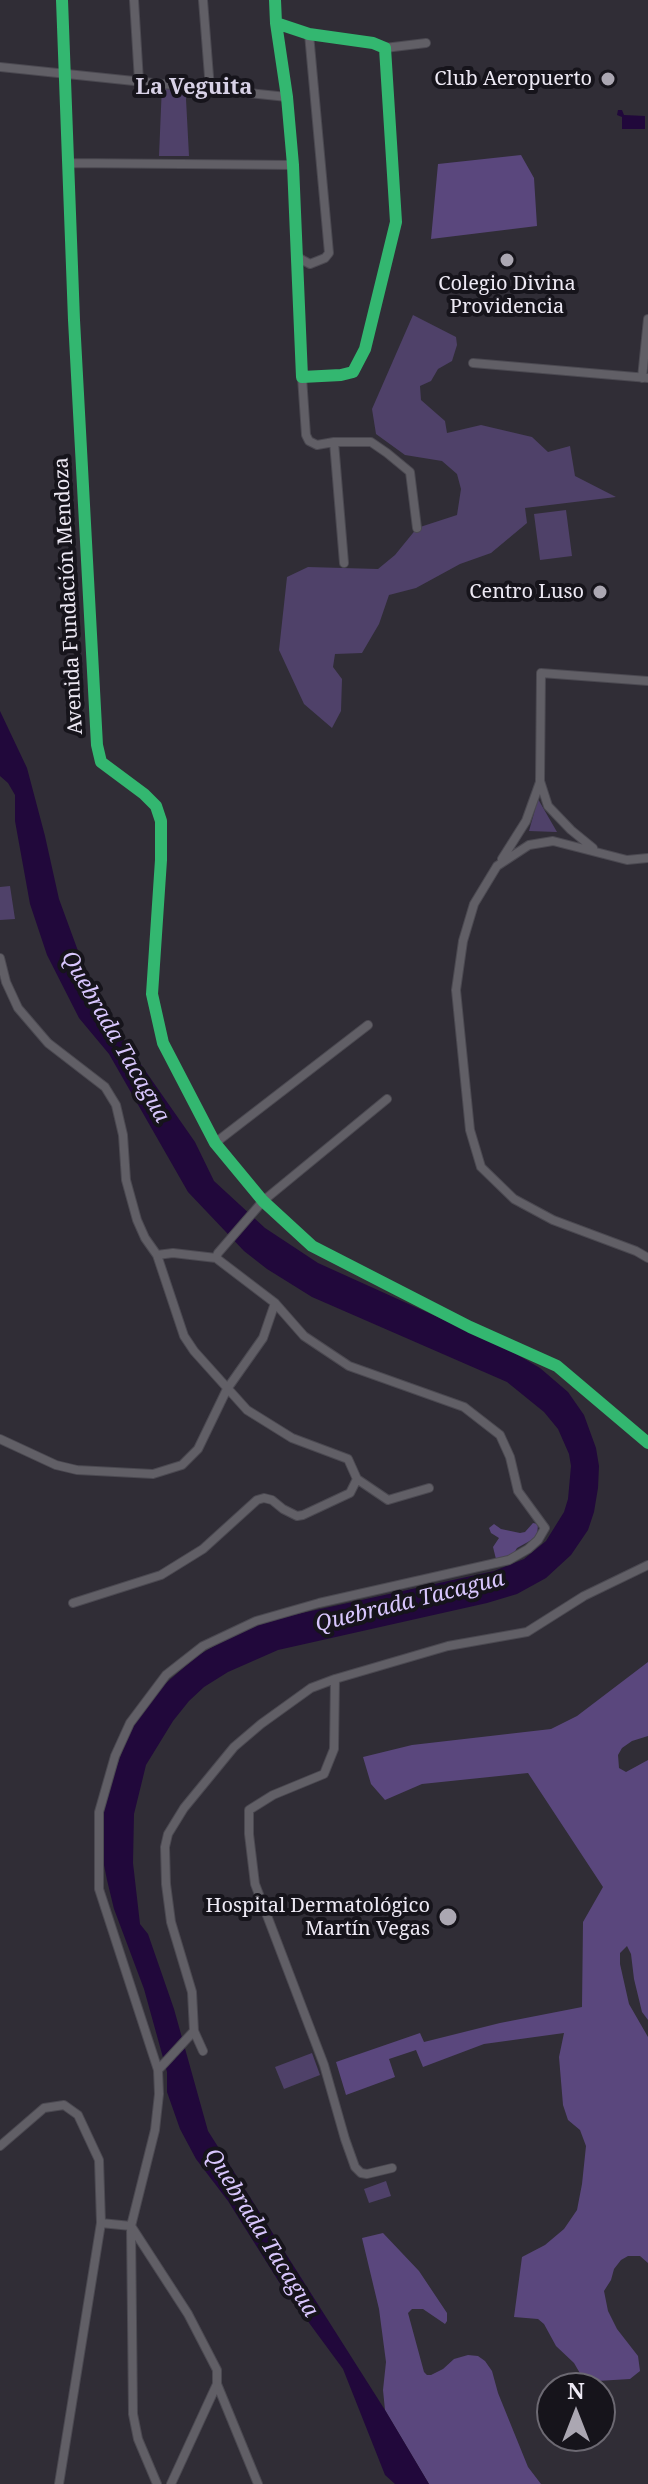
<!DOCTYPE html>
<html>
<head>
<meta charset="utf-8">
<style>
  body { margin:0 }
  #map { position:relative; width:648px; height:2484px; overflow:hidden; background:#302d36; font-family:"Noto Serif",serif }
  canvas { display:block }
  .north { position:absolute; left:536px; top:2372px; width:80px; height:80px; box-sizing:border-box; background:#16141b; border:2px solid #6c6972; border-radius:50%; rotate:0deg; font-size:22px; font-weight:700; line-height:32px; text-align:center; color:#ede9f4 }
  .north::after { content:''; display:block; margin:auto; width:28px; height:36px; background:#aba7b2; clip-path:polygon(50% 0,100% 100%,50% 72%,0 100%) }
</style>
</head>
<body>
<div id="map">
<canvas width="648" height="2484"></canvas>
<div class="north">N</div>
</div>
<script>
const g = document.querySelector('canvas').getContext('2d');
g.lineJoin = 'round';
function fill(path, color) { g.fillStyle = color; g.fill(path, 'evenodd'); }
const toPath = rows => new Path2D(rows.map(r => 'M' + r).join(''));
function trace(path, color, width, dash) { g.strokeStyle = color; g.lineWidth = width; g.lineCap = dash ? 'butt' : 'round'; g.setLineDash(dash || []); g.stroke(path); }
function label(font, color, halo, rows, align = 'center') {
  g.font = font + ' "Noto Serif",serif'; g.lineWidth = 8; g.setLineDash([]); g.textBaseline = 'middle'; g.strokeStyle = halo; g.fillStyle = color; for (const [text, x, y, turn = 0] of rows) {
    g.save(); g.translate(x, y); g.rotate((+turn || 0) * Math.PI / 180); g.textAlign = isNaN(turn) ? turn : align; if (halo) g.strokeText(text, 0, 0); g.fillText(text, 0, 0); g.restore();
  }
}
const green = toPath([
  [162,85,189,87,186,99,189,156,159,156],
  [413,315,456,337,457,345,452,361,438,369,431,381,420,386,421,400,445,421,447,433,481,425,532,437,548,452,570,446,575,476,616,497,525,508,527,523,491,553,460,564,416,588,389,595,379,624,362,653,335,654,333,667,342,679,341,711,332,728,304,704,279,650,287,577,308,567,378,569,395,555,417,528,457,515,461,489,457,474,442,461,405,455,376,434,372,409],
  [566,510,572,556,540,560,534,514],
  [538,799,557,832,529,831],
  [10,886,15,919,0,920,0,887],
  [312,2053,320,2075,284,2089,275,2067],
  [386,2181,391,2196,369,2203,364,2189]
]);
const forest = toPath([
  [521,155,534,178,537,226,431,239,438,164],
  [533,1523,538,1524,537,1537,517,1548,513,1555,496,1559,493,1547,499,1538,491,1533,489,1528,494,1524,501,1529,520,1533,525,1532],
  [648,1662,648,1736,632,1741,622,1748,618,1755,619,1768,626,1772,648,1760,648,2020,642,2012,634,1979,631,1954,627,1946,620,1953,620,1964,629,2004,648,2037,648,2263,640,2256,628,2256,621,2260,614,2269,611,2280,604,2291,608,2311,617,2329,638,2356,640,2371,630,2379,597,2381,581,2375,574,2363,556,2346,544,2324,538,2319,514,2317,522,2257,545,2245,564,2229,577,2210,582,2184,586,2146,580,2130,568,2120,563,2105,559,2057,564,2033,484,2044,423,2067,416,2050,389,2059,395,2077,346,2095,336,2062,420,2033,424,2042,500,2023,582,2007,583,1922,603,1887,528,1773,422,1784,385,1800,371,1784,363,1757,412,1745,551,1729,577,1716],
  [383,2233,419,2271,447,2313,447,2321,445,2324,423,2309,412,2309,408,2313,424,2372,427,2375,431,2375,443,2369,454,2359,468,2355,478,2356,485,2361,492,2371,498,2393,528,2467,541,2484,429,2484,385,2410,383,2390,386,2362,379,2309,362,2238]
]);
const water = toPath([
  [618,110,622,110,624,115,645,116,645,129,622,129,622,117,617,115],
  [0,711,27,768,45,836,59,899,85,970,114,1026,195,1142,214,1181,265,1228,318,1263,506,1348,540,1368,568,1392,584,1415,596,1448,599,1466,598,1488,594,1512,588,1530,571,1555,546,1578,517,1594,487,1603,278,1650,228,1672,204,1687,189,1701,173,1721,146,1765,134,1814,133,1863,140,1924,148,1934,174,2009,208,2131,385,2410,429,2484,395,2484,385,2475,343,2369,279,2282,228,2201,196,2159,180,2129,167,2092,167,2072,144,1989,114,1909,107,1880,102,1855,103,1805,128,1735,140,1714,158,1690,197,1656,240,1631,261,1622,494,1571,524,1559,546,1541,564,1512,568,1499,571,1466,569,1454,558,1429,544,1412,507,1382,312,1297,267,1269,244,1251,188,1192,109,1054,79,1018,47,955,30,904,15,821,15,795,8,783,0,776]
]);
const street = toPath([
  [62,0,74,320,97,745,101,762,144,794,156,806,161,821,161,860,152,994,163,1043,215,1143,263,1201,312,1246,470,1327,557,1366,648,1443],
  [134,0,139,81],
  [203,0,210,89],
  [275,0,276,23,287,97,293,165,302,377,341,375,353,372,365,349,396,222,385,48,373,43,309,34,276,23],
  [385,48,426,43],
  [0,67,287,97],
  [69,163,293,165],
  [297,257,310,264,325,258,329,253,309,34],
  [473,363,648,378],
  [302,377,306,435,309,441,317,445,334,442,371,442,387,453,410,472,417,528],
  [642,378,648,319],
  [334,442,344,563],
  [593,848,571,830,548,806,540,781,541,673,648,681],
  [648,858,627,860,553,841,529,845,497,866,474,904,463,941,456,990,470,1130,481,1167,514,1199,553,1220,636,1251,648,1258],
  [502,859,526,821,540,782],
  [0,958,6,982,18,1008,48,1043,105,1087,116,1105,123,1135,126,1180,137,1220,145,1238,157,1255,173,1253,216,1258,275,1303,304,1336,349,1366,464,1407,500,1435,510,1457,518,1491,545,1528,538,1540,528,1549,509,1560,319,1603,256,1621,203,1646,166,1675,130,1723,115,1756,99,1812,99,1889,158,2070],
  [215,1143,368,1025],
  [157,1255,184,1336,194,1351,247,1410,292,1438,348,1459,357,1479,388,1500,429,1488],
  [216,1258,218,1253,263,1201,387,1099],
  [0,1439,56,1465,77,1470,153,1474,182,1465,198,1449,227,1389,263,1338,275,1303],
  [73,1603,161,1575,203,1549,257,1500,264,1498,272,1500,283,1509,297,1516,303,1515,350,1493,357,1479],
  [335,1679,334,1749,324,1774,273,1795,249,1810,249,1834,255,1884,324,2065,345,2139,355,2167,361,2173,367,2174,392,2168],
  [203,2051,194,2031,192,1992,171,1922,166,1884,165,1847,168,1834,184,1808,234,1747,261,1724,311,1688,335,1679,448,1646,527,1632,584,1596,648,1565],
  [0,2146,44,2108,64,2105,78,2115,99,2160,101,2223,131,2226,188,2314,217,2370,217,2384,258,2484],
  [59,2484,101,2223],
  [157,2484,138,2439,133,2414,131,2226,155,2130,159,2094,158,2070,194,2031],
  [171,2484,217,2384]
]);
const cycleway = toPath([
  [62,0,74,320,97,745,101,762,144,794,156,806,161,821,161,860,152,994,163,1043,215,1143,263,1201,312,1246,470,1327,557,1366,648,1443],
  [275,0,276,23,287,97,293,165,302,377,341,375,353,372,365,349,396,222,385,48,373,43,309,34,276,23]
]);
const markers = [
  [608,79,8,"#aba7b2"],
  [507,260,8,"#aba7b2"],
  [600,592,8,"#aba7b2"],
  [448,1917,10,"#aba7b2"]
];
const poiNames = [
  ["Club Aeropuerto",592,79],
  ["Colegio Divina",507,284,"center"],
  ["Providencia",507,307,"center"],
  ["Centro Luso",584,592],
  ["Hospital Dermatológico",430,1906],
  ["Martín Vegas",430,1929]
];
const streetNames = [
  ["Avenida Fundación Mendoza",69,596,-93]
];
const neighbourhoodNames = [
  ["La Veguita",194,88]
];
const waterNames = [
  ["Quebrada Tacagua",115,1037,60],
  ["Quebrada Tacagua",410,1602,-14],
  ["Quebrada Tacagua",261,2233,58]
];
fill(green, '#4f4169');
fill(forest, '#5a477d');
fill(water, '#21083b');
trace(street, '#4b4951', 10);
trace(street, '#615f66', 8);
trace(cycleway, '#33b770', 12);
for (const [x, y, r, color] of markers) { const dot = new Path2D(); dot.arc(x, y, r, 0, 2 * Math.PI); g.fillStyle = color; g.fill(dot); trace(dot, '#16141b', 3); }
label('20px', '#ede9f4', '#16141b', poiNames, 'right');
label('20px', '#ede9f4', '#16141b', streetNames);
label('bold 22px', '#d8d2e7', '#16141b', neighbourhoodNames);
label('italic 22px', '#d8c6fd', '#16141b', waterNames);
</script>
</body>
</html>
